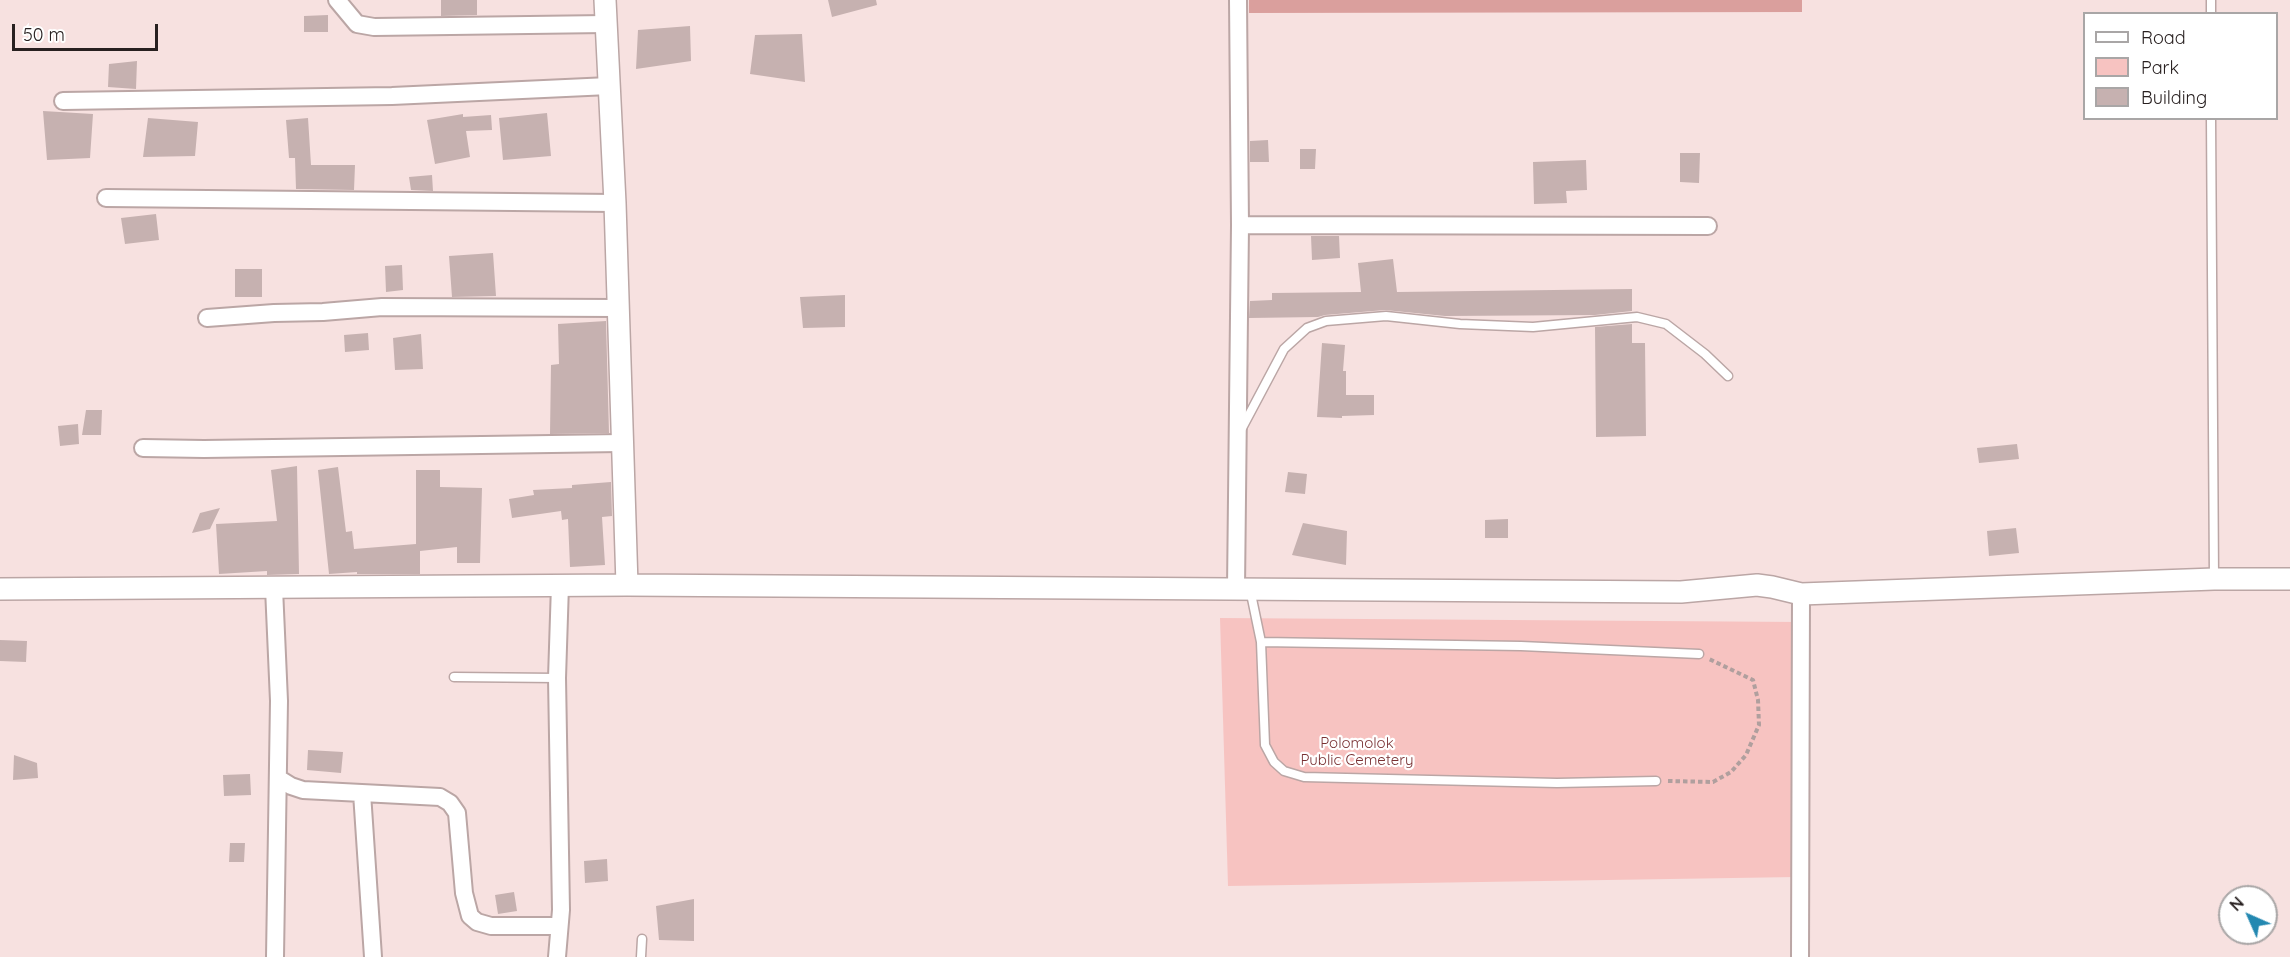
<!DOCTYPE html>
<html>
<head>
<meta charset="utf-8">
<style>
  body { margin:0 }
  #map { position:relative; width:2290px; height:957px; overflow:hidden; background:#f7e1e0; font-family:Quicksand,sans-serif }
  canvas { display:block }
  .legend { position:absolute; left:2083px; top:12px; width:195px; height:108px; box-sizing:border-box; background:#fff; border:2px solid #a9a6a6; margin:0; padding:8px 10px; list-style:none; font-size:18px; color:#282020 }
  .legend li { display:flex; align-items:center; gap:12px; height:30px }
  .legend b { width:30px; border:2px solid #a9a6a6 }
  .north { position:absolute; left:2218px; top:885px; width:60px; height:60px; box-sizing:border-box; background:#fff; border:2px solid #a9a6a6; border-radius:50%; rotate:315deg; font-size:16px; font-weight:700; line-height:24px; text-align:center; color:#282020 }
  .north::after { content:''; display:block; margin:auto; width:21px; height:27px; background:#2388b1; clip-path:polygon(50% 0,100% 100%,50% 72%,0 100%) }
  .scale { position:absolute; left:12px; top:24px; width:146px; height:27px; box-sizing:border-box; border:3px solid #282020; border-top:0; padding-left:8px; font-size:18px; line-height:21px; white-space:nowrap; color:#282020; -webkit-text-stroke:4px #fff; paint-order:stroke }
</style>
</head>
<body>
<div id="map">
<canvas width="2290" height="957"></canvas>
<ul class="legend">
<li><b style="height:8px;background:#fff"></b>Road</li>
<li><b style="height:16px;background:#f7c3c1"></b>Park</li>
<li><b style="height:16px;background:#c6b1b0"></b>Building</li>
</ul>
<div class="north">N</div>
<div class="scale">50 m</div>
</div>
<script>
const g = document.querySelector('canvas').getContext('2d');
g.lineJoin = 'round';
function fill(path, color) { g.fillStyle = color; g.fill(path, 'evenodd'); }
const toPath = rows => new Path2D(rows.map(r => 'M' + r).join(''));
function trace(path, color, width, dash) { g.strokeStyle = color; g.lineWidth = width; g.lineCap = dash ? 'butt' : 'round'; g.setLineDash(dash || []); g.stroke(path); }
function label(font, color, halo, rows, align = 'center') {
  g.font = font + ' Quicksand,sans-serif'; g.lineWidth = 4.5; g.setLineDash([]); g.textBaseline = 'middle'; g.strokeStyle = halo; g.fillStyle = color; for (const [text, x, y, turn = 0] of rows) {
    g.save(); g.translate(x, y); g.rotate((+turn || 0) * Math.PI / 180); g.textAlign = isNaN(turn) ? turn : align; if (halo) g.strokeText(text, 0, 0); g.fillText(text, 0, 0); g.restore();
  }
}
const green = toPath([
  [1220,618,1800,622,1796,877,1228,886]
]);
const forest = toPath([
  [1249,0,1802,0,1802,12,1249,13]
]);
const building = toPath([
  [441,0,477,0,477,15,441,16],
  [828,0,876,0,877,5,832,17],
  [328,15,328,32,304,32,304,16],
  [690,26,691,61,636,69,638,30],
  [802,34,805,82,750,74,755,35],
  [137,61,136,89,108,87,109,64],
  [43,111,93,114,90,158,47,160],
  [547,113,551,156,503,160,499,118],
  [463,114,463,117,491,115,492,130,466,131,470,157,435,164,427,120],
  [148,118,198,122,195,156,143,157],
  [308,118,311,165,355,165,354,190,296,189,295,158,289,158,286,120],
  [1268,140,1269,162,1250,162,1250,141],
  [1300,149,1316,149,1315,169,1300,169],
  [1680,153,1700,153,1699,183,1680,182],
  [1586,160,1587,190,1566,191,1567,203,1534,204,1533,162],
  [432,175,433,191,411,190,409,177],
  [156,214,159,240,125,244,121,218],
  [1311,236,1339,236,1340,258,1312,260],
  [493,253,496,296,452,297,449,256],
  [1393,259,1397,292,1632,289,1632,311,1595,315,1445,316,1385,310,1325,315,1318,317,1249,318,1250,301,1272,300,1272,293,1361,292,1358,263],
  [402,265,403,290,386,292,385,266],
  [235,269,262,269,262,297,235,297],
  [845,295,845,327,803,328,800,297],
  [606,321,609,433,550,434,551,365,559,364,558,324],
  [1632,324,1632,343,1645,343,1646,436,1596,437,1595,327],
  [368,333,369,350,345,352,344,335],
  [421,334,423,369,395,370,393,338],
  [1322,343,1345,345,1343,371,1346,371,1346,395,1374,395,1374,415,1342,416,1342,418,1317,417],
  [86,410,102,410,101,435,82,435],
  [78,424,79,444,60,446,58,426],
  [2017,444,2019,459,1979,463,1977,448],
  [297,466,299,574,267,575,267,571,219,574,216,524,277,521,271,470],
  [338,467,346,532,352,531,354,549,416,544,416,470,440,470,440,487,482,488,480,563,457,563,457,547,420,551,420,574,357,574,357,572,329,574,318,470],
  [1288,472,1307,474,1305,494,1285,492],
  [611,482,612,516,602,517,605,565,570,567,568,519,562,520,561,511,512,518,509,499,534,495,533,490,572,488,572,485],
  [220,508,210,529,192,533,200,513],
  [1508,519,1508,538,1485,538,1485,520],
  [1303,523,1347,531,1346,565,1292,555],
  [2016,528,2019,553,1989,556,1987,531],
  [0,640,27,641,26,662,0,661],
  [308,750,343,752,341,773,307,770],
  [14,755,37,763,38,778,13,780],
  [250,774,251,795,224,796,223,775],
  [230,843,245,843,244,862,229,862],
  [607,859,608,881,585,883,584,861],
  [514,892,517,911,498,914,495,895],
  [694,899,694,941,659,940,656,906]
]);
const path = toPath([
  [1668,781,1713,782,1731,772,1746,755,1759,725,1758,700,1753,680,1709,659]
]);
const service = toPath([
  [2211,0,2211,14],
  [2211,118,2214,579],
  [1242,428,1284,349,1307,328,1326,321,1386,316,1460,324,1533,327,1637,317,1666,324,1705,354,1728,376],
  [1250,589,1261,642],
  [454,677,557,678],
  [1656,781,1557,783,1304,777,1284,771,1274,762,1265,745,1261,642,1521,646,1699,654],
  [641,957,642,939]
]);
const minor = toPath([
  [337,0,357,24,374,27,606,24],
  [63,101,392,96,609,86],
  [106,198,615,203],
  [1240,225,1708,226],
  [207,318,274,313,323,312,382,307,618,308],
  [143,448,204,449,621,443],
  [274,588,279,701,275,957],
  [1236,588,1240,225,1238,0],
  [278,778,291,786,303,790,440,797,450,803,457,813,464,893,470,916,477,922,491,926,559,926],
  [362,793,373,957],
  [557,957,561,910,557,678,560,585],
  [1800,957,1801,594]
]);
const tertiary = toPath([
  [605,0,615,203,627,585],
  [0,589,627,585,1681,592,1757,585,1772,587,1801,594,2214,579,2290,579]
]);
const parkNames = [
  ["Polomolok",1357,743],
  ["Public Cemetery",1357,760]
];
fill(green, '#f7c3c1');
fill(forest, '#da9f9d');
fill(building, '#c6b1b0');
trace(service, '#bba6a5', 11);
trace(minor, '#bba6a5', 20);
trace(tertiary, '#bba6a5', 24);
trace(path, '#b09f9e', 4, [4.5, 3]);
trace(service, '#fff', 8);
trace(minor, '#fff', 16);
trace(tertiary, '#fff', 21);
label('15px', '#793133', '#fff', parkNames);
</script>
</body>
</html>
